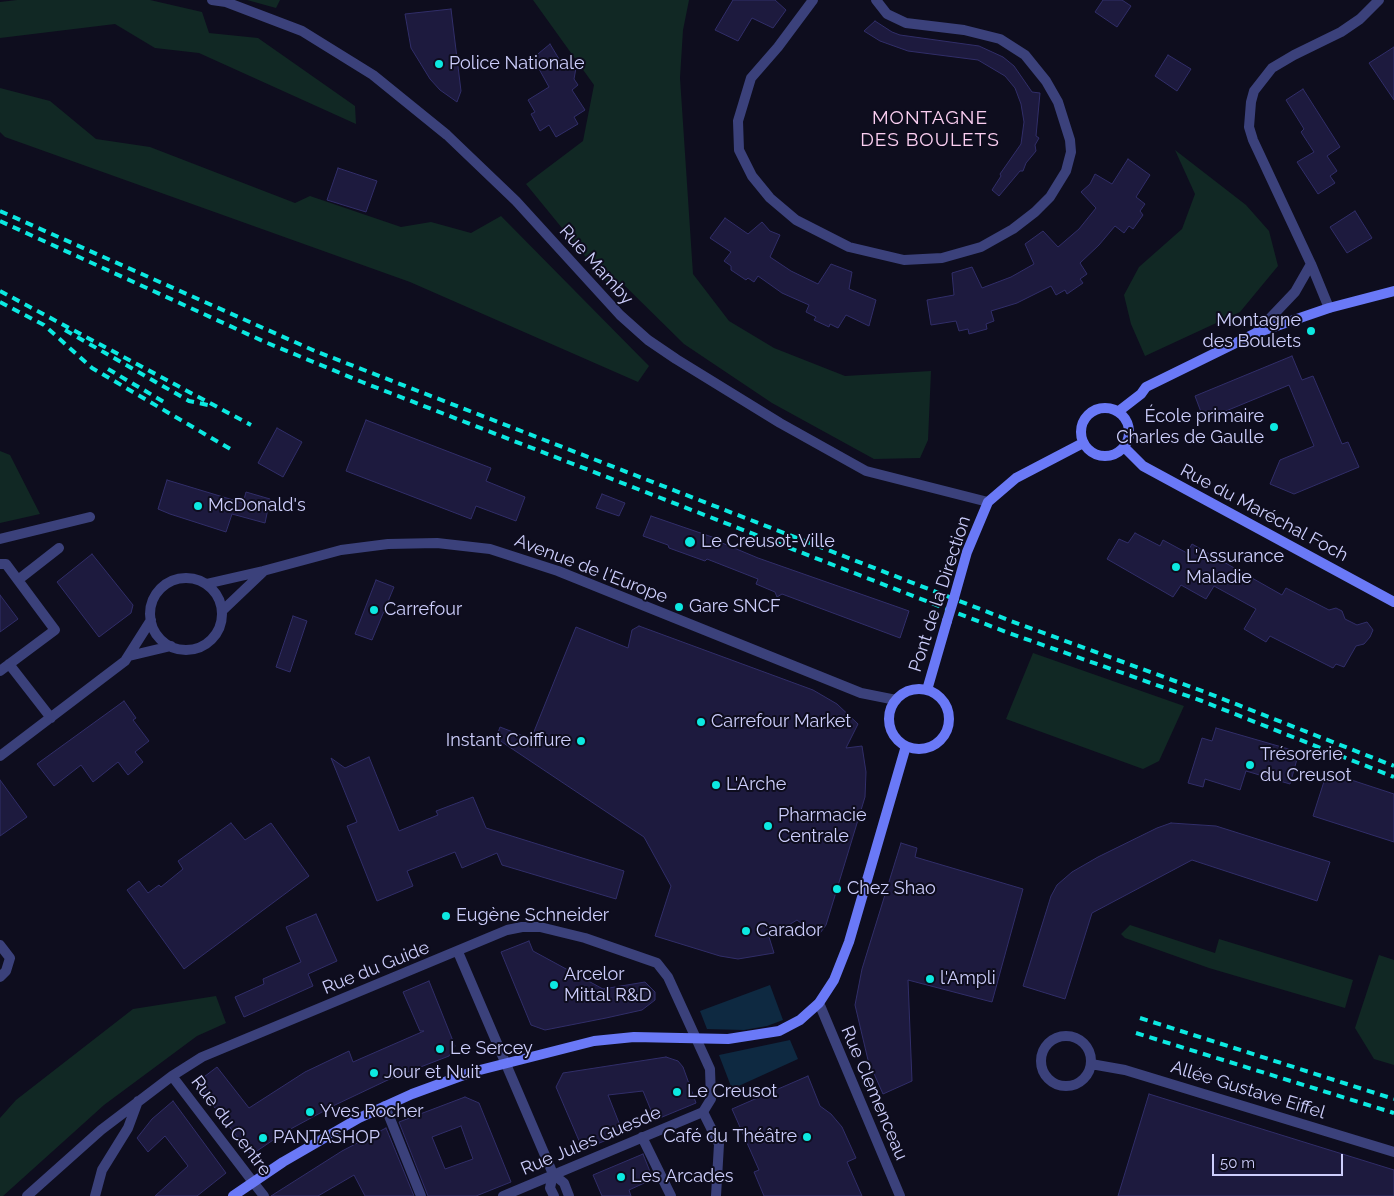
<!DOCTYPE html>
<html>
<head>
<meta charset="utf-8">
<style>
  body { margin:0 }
  #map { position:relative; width:1394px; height:1196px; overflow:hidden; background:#0e0d1e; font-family:Raleway,sans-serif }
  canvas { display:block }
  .scale { position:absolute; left:1212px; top:1154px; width:131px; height:22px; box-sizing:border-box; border:2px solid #cdcefc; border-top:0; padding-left:6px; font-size:15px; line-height:18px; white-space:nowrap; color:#cdcefc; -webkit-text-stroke:4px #0e0d1e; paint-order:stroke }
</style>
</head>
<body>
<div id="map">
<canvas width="1394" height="1196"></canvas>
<div class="scale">50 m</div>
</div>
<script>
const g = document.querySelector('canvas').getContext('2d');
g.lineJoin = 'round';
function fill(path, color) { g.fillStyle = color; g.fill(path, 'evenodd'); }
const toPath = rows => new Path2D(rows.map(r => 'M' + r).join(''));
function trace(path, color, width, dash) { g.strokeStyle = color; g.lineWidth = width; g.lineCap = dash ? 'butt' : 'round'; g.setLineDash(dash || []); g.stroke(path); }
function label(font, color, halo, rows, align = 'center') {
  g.font = font + ' Raleway,sans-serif'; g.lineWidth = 4; g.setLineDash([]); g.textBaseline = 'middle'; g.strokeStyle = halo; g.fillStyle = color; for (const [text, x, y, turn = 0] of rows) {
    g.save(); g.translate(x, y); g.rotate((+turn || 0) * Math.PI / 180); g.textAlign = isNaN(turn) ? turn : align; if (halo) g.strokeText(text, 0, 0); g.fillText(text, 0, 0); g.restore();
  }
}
const green = toPath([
  [17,0,150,0,202,12,209,33,258,38,355,106,356,124,199,53,155,48,115,24,0,38,0,2],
  [247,0,280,0,276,8],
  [533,0,689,0,683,30,680,78,693,274,729,321,774,348,845,376,931,371,928,440,920,458,874,459,772,403,684,344,622,283,607,283,526,184,583,141,594,85],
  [0,88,50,101,96,139,150,147,295,203,310,196,401,227,431,222,471,233,501,216,649,366,638,382,410,282,5,137,0,132],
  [1175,150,1246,205,1269,231,1278,266,1240,312,1145,356,1131,324,1124,295,1139,267,1182,229,1195,194],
  [0,451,10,455,40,514,0,523],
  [1033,653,1184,706,1159,761,1143,769,1006,719],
  [1130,925,1215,953,1219,939,1353,980,1345,1008,1209,968,1125,938,1121,934],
  [1379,955,1394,960,1394,1065,1374,1059,1355,1028],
  [216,996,226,1023,197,1036,104,1105,3,1196,0,1196,0,1118,16,1100,133,1009]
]);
const water = toPath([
  [770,985,783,1020,767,1026,744,1030,707,1029,700,1011],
  [790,1040,798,1059,732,1089,719,1055]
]);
const building = toPath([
  [733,0,775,0,786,10,773,28,752,18,738,41,715,30,733,0],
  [1103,0,1122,0,1131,6,1117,27,1095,12,1103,0],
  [451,9,461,91,457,102,440,90,430,79,411,48,405,14,451,9],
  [875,21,892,32,900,35,979,46,1003,57,1014,66,1032,92,1040,93,1036,136,1039,138,1035,145,1036,151,1026,163,1023,171,1020,171,999,196,992,190,1001,176,1000,174,1021,144,1024,122,1021,104,1015,88,1005,76,978,60,908,51,880,41,864,31,875,21],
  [550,44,562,64,576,68,574,79,578,85,572,90,585,110,574,117,578,124,556,137,549,125,540,131,531,114,535,112,528,100,549,87,533,58,550,44],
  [1394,47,1394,100,1369,63,1394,47],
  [1168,55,1191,69,1177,91,1155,76,1168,55],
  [1303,89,1340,147,1327,156,1337,171,1330,176,1335,183,1318,194,1297,162,1314,152,1301,132,1304,129,1286,100,1303,89],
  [1128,159,1150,175,1136,197,1145,204,1140,211,1143,215,1133,229,1129,226,1124,233,1115,226,1099,245,1080,263,1087,274,1080,279,1083,283,1067,294,1065,290,1056,295,1051,286,1017,303,991,311,994,321,986,324,987,329,969,334,968,329,959,331,956,321,931,325,927,300,954,295,952,273,972,267,982,288,1011,277,1034,264,1025,244,1043,231,1058,247,1079,229,1096,208,1081,192,1090,184,1095,174,1112,184,1128,159],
  [338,168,377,181,366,212,327,200,338,168],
  [1355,211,1372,238,1347,253,1330,227,1355,211],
  [725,218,748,234,762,222,770,231,780,235,770,257,791,271,818,284,831,264,852,272,849,289,876,300,869,326,846,315,838,328,830,324,829,327,814,320,816,317,806,312,809,305,782,293,758,276,754,282,748,278,746,280,731,270,731,266,724,261,731,252,710,238,725,218],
  [1292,356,1302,380,1313,376,1342,444,1348,442,1359,467,1294,494,1270,484,1280,460,1314,446,1289,385,1204,420,1195,396,1292,356],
  [366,420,491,468,486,481,525,497,516,521,476,506,471,519,346,471,366,420],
  [277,428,302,442,283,477,258,463,277,428],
  [167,480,243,503,246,492,270,499,265,523,232,514,226,532,170,514,158,509,167,480],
  [602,494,625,503,619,516,596,508,602,494],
  [651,516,715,538,715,540,758,558,909,611,900,638,782,594,777,597,775,592,756,584,758,579,707,559,705,561,669,548,668,545,643,536,651,516],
  [1135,533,1160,546,1163,540,1187,553,1192,544,1282,595,1286,588,1329,610,1336,608,1342,611,1345,619,1357,625,1367,622,1373,630,1370,637,1364,644,1356,646,1344,667,1336,664,1333,668,1270,636,1266,642,1244,629,1256,609,1214,586,1206,599,1181,585,1173,597,1107,559,1119,539,1128,543,1135,533],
  [92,554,133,605,131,613,99,637,57,582,92,554],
  [376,580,394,587,372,640,355,634,376,580],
  [0,595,18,619,0,632,0,595],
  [293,616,307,621,290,672,276,667,293,616],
  [639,626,813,690,837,704,858,724,846,748,862,746,866,772,865,797,826,925,818,936,797,920,769,937,774,953,738,959,720,956,655,936,671,886,644,837,496,738,500,727,531,739,576,627,628,648,632,630,639,626],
  [124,701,136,718,133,720,149,741,135,752,143,762,128,775,118,762,93,782,81,765,54,786,37,764,124,701],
  [1216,728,1299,752,1290,784,1246,771,1240,790,1205,779,1203,787,1188,783,1202,738,1212,741,1216,728],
  [369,757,399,831,438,815,436,811,473,797,486,828,624,871,616,899,502,865,497,853,462,868,455,852,407,871,413,886,377,901,347,826,357,822,331,758,345,768,369,757],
  [1327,772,1394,794,1394,842,1313,816,1327,772],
  [0,780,27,817,0,836,0,780],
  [231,823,245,840,271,823,309,876,184,969,127,890,139,881,148,893,159,885,161,887,183,869,178,861,231,823],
  [1171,823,1216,826,1330,862,1317,901,1192,860,1092,913,1065,999,1023,986,1051,896,1057,885,1072,872,1098,857,1157,828,1171,823],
  [901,843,917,848,915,857,1023,889,992,1002,908,980,912,1081,883,1094,868,1060,855,1005,862,969,901,843],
  [316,914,337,961,308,974,313,986,244,1017,235,997,264,984,263,979,301,962,286,927,316,914],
  [529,941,533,951,603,989,645,982,655,992,655,1000,642,1010,606,1018,545,1030,531,1025,501,952,529,941],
  [429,981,455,1046,449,1056,392,1078,335,1105,285,1132,251,1155,196,1083,217,1067,249,1108,305,1072,349,1051,353,1062,424,1031,420,1031,403,992,429,981],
  [666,1057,678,1061,683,1067,696,1103,655,1120,643,1091,608,1095,623,1133,583,1150,556,1087,563,1073,666,1057],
  [808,1076,820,1106,831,1114,842,1127,856,1158,847,1162,862,1196,764,1196,754,1172,759,1170,732,1109,808,1076],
  [1149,1094,1394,1170,1394,1196,1118,1196,1149,1094],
  [465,1097,479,1103,511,1182,476,1196,428,1196,399,1122,465,1097],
  [461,1126,473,1159,445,1169,432,1137,461,1126],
  [173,1101,226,1173,197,1196,155,1196,188,1166,165,1136,148,1152,137,1138,152,1119,173,1101],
  [386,1128,414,1196,365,1196,354,1175,318,1196,271,1196,342,1151,386,1128],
  [643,1154,653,1179,629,1190,631,1196,602,1196,593,1175,643,1154]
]);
const pedestrian = toPath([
  [703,1112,719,1144,716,1196],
  [253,1182,264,1196]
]);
const minor = toPath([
  [813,0,778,47,751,78,738,121,739,150,752,176,770,198,796,220,849,247,904,260,942,258,981,247,1013,229,1035,212,1050,197,1066,171,1071,152,1070,140,1058,102,1046,81,1025,55,1000,39,964,30,906,23,887,14,876,0],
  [0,539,90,517],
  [0,564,6,564,55,630,0,671],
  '150 614a36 36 0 1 1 72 0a36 36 0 1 1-72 0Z',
  [18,580,59,548],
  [206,584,263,571,341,550,388,544,437,543,490,549,558,571,861,693,896,700],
  [222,611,263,572],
  [129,656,171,646],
  [9,664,51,718],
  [0,756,125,661,151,620],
  [0,945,10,958,6,971,0,977],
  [458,952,553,1174,564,1183,569,1196],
  '1041 1061a25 25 0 1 1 50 0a25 25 0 1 1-50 0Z',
  [1091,1064,1125,1070,1394,1152],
  [172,1076,253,1182],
  [385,1106,421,1196],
  [642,1137,671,1196],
  [553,1174,550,1188,554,1196],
  [27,1196,101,1130,172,1076,202,1057,507,930,522,927,540,927,585,938,657,963,668,977,710,1069,711,1099,703,1112,503,1196],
  [95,1196,102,1170,128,1128,138,1101]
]);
const tertiary = toPath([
  [212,0,226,2,302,31,373,75,447,135,516,201,620,315,648,340,676,359,780,423,866,471,988,502],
  [1329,308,1311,264,1253,140,1249,127,1251,102,1254,91,1272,68,1294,55,1341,32,1360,19,1379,0],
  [1256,333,1295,292,1311,264],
  [819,1003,900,1196]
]);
const secondary = toPath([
  '1081 432a24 24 0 1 1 48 0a24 24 0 1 1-48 0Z',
  [1119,411,1141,394,1146,387,1256,333,1329,308,1394,291],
  [1124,447,1143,466,1394,602],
  [954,598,967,552,988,502,1016,478,1083,443],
  '889 719a30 30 0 1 1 60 0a30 30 0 1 1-60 0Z',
  [927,690,947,621],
  [233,1196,283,1162,359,1118,412,1094,472,1072,594,1041,634,1037,728,1039,779,1031,800,1020,819,1003,834,980,849,942,906,746]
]);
const rail = toPath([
  [0,211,315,351,1011,621,1205,692,1394,766],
  [0,221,265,342,362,382,1006,632,1202,701,1394,777],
  [0,291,251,425],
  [0,302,44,325,92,368,232,450],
  [65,330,189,401,208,405],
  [108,369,164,402],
  [1140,1018,1394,1099],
  [1136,1033,1394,1113]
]);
const secondaryBridge = toPath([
  [947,621,954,598]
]);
const markers = [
  [439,64,5,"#0ce9e1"],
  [1311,331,5,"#0ce9e1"],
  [1274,427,5,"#0ce9e1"],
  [198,506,5,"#0ce9e1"],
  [690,542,6,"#0ce9e1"],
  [1176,567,5,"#0ce9e1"],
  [679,607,5,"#0ce9e1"],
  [374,610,5,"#0ce9e1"],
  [701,722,5,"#0ce9e1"],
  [581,741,5,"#0ce9e1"],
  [1250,765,5,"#0ce9e1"],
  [716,785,5,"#0ce9e1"],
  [768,826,5,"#0ce9e1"],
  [837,889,5,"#0ce9e1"],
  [446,916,5,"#0ce9e1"],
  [746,931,5,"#0ce9e1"],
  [930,979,5,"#0ce9e1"],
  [554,985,5,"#0ce9e1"],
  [440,1049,5,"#0ce9e1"],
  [374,1073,5,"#0ce9e1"],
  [677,1092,5,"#0ce9e1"],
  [310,1112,5,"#0ce9e1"],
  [807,1137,5,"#0ce9e1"],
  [263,1138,5,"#0ce9e1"],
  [621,1177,5,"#0ce9e1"]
];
const poiNames = [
  ["Police Nationale",449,64],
  ["Montagne",1301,321,"right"],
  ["des Boulets",1301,342,"right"],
  ["École primaire",1264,417,"right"],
  ["Charles de Gaulle",1264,438,"right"],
  ["McDonald's",208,506],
  ["Le Creusot-Ville",701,542],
  ["L'Assurance",1186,557],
  ["Maladie",1186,578],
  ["Gare SNCF",689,607],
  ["Carrefour",384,610],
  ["Carrefour Market",711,722],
  ["Instant Coiffure",571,741,"right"],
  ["Trésorerie",1260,755],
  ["du Creusot",1260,776],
  ["L'Arche",726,785],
  ["Pharmacie",778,816],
  ["Centrale",778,837],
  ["Chez Shao",847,889],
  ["Eugène Schneider",456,916],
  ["Carador",756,931],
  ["Arcelor",564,975],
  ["Mittal R&D",564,996],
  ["l'Ampli",940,979],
  ["Le Sercey",450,1049],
  ["Jour et Nuit",384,1073],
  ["Le Creusot",687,1092],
  ["Yves Rocher",320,1112],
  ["Café du Théâtre",797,1137,"right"],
  ["PANTASHOP",273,1138],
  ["Les Arcades",631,1177]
];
const streetNames = [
  ["Rue Mamby",596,265,48],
  ["Rue du Maréchal Foch",1264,513,28],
  ["Avenue de l'Europe",591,569,21],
  ["Pont de la Direction",940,594,-72],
  ["Rue du Guide",376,968,-22],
  ["Allée Gustave Eiffel",1248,1090,17],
  ["Rue Clemenceau",874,1093,67],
  ["Rue du Centre",231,1126,53],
  ["Rue Jules Guesde",591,1141,-23]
];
const neighbourhoodNames = [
  ["MONTAGNE",930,118],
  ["DES BOULETS",930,140]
];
fill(green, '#112824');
fill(water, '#0e2941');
fill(building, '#1d1a3e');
trace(building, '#312e69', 1);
trace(pedestrian, '#3b417b', 10);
trace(minor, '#3b417b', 10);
trace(tertiary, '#3b417b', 10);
trace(secondary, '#6a79f7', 10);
trace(rail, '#0ce9e1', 4, [8, 6]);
trace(secondaryBridge, '#6a79f7', 10);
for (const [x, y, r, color] of markers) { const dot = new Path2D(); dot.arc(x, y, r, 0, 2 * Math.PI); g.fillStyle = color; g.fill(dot); trace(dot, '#0e0d1e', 2); }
label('18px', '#cdcefc', '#0e0d1e', poiNames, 'left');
label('18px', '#cdcefc', '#0e0d1e', streetNames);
g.letterSpacing = '1px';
label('19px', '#fccff2', '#0e0d1e', neighbourhoodNames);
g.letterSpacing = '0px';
</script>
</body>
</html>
